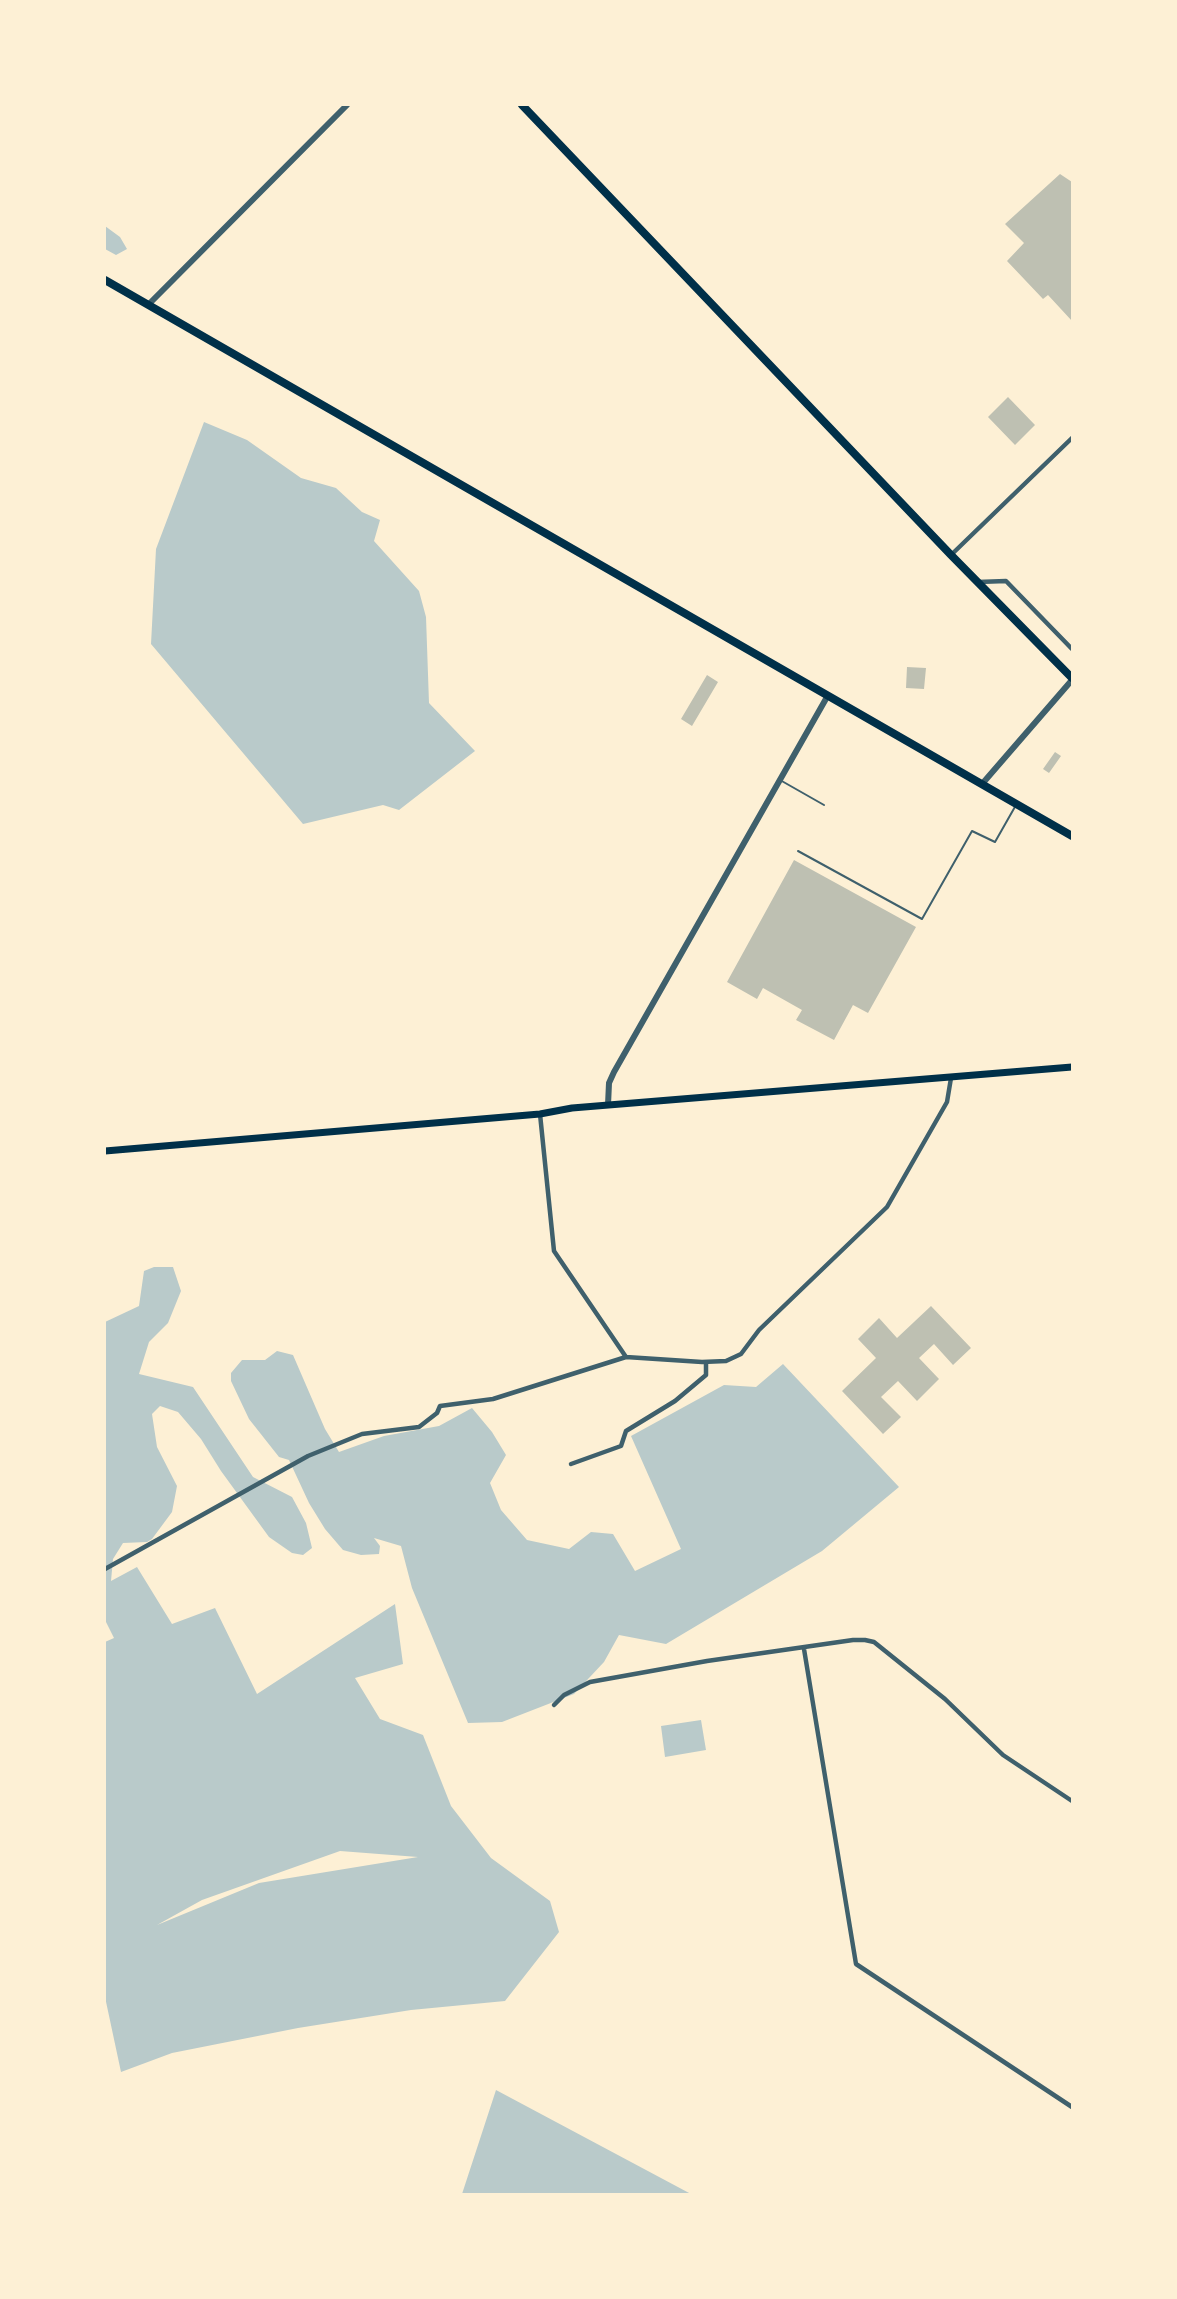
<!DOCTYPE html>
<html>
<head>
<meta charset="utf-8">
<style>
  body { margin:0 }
  #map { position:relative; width:1177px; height:2299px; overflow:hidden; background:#fdf0d5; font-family:Arial,sans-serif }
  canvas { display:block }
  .frame { position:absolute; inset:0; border:106px solid #fdf0d5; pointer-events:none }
</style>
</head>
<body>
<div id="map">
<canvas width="1177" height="2299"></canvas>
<div class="frame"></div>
</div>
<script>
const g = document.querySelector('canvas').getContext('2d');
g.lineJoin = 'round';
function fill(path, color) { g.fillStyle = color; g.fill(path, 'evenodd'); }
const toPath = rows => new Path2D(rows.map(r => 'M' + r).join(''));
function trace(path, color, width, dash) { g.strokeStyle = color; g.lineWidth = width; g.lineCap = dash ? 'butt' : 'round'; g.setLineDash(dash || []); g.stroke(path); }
const green = toPath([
  [105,226,120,237,127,249,116,255,105,249],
  [204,422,247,440,301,478,336,488,362,512,380,520,374,541,419,591,426,617,429,703,475,751,399,810,383,805,303,824,151,644,156,549],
  [154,1267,173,1267,181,1291,168,1323,149,1342,139,1374,193,1387,253,1477,292,1497,306,1523,312,1548,303,1555,292,1553,269,1537,221,1471,201,1439,178,1412,160,1406,152,1414,157,1447,177,1486,172,1512,152,1539,147,1542,123,1543,113,1559,111,1581,137,1567,172,1624,215,1608,257,1694,395,1604,403,1664,355,1678,380,1719,423,1735,451,1806,491,1858,550,1901,559,1932,505,2001,411,2010,298,2028,172,2053,121,2072,105,1997,105,1642,114,1638,105,1620,105,1322,139,1306,144,1271],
  [340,1851,418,1857,259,1883,157,1925,202,1900],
  [277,1351,293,1355,325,1429,339,1452,384,1436,439,1426,472,1408,492,1432,506,1455,490,1483,501,1510,527,1540,569,1549,591,1532,613,1534,635,1571,681,1549,631,1436,724,1385,756,1387,783,1364,899,1487,822,1551,666,1644,619,1635,604,1662,574,1694,502,1722,468,1723,412,1588,401,1546,374,1538,380,1546,379,1554,361,1555,343,1550,325,1529,309,1503,289,1460,279,1457,249,1419,231,1381,231,1373,242,1360,265,1360],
  [701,1720,706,1750,665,1757,661,1726],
  [496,2090,691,2194,462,2194]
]);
const building = toPath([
  [1060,174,1072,182,1072,321,1048,295,1043,299,1007,261,1024,243,1005,224],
  [1008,397,1035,425,1015,445,988,417],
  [907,667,926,668,924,689,906,688],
  [707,675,718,682,692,726,681,719],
  [1055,752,1061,756,1049,773,1043,769],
  [794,860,916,927,868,1013,853,1005,834,1040,796,1020,802,1010,763,988,757,999,727,982],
  [931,1306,971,1348,953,1365,934,1344,919,1358,939,1379,917,1401,898,1381,881,1397,901,1417,883,1434,842,1391,876,1358,858,1339,879,1318,897,1338]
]);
const service = toPath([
  [780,780,824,805],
  [798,851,922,919,972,831,995,842,1016,805]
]);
const minor = toPath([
  [951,555,1072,438],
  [978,582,1006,581,1072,649],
  [540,1114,554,1251,626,1357,702,1362,726,1361,741,1354,759,1330,887,1207,947,1102,951,1078],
  [571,1464,621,1446,626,1431,675,1401,706,1375,706,1362],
  [105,1569,308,1456,362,1434,419,1427,437,1413,440,1406,493,1399,626,1357],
  [804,1649,856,1964,1072,2107],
  [554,1705,564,1695,590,1682,707,1661,853,1640,865,1640,874,1642,945,1699,1003,1755,1072,1801]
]);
const tertiary = toPath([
  [149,304,347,105],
  [982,784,1072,680],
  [608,1105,609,1083,614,1072,827,697]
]);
const secondary = toPath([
  [105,1151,540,1114,572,1108,1072,1067]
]);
const primary = toPath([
  [522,105,951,555,1072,678],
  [105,280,1072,836]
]);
fill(green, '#b9caca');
fill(building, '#bec0b2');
trace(service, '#3f606c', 2);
trace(minor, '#3f606c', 4.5);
trace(tertiary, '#3f606c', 6);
trace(secondary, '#003049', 7);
trace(primary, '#003049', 8);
</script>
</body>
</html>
